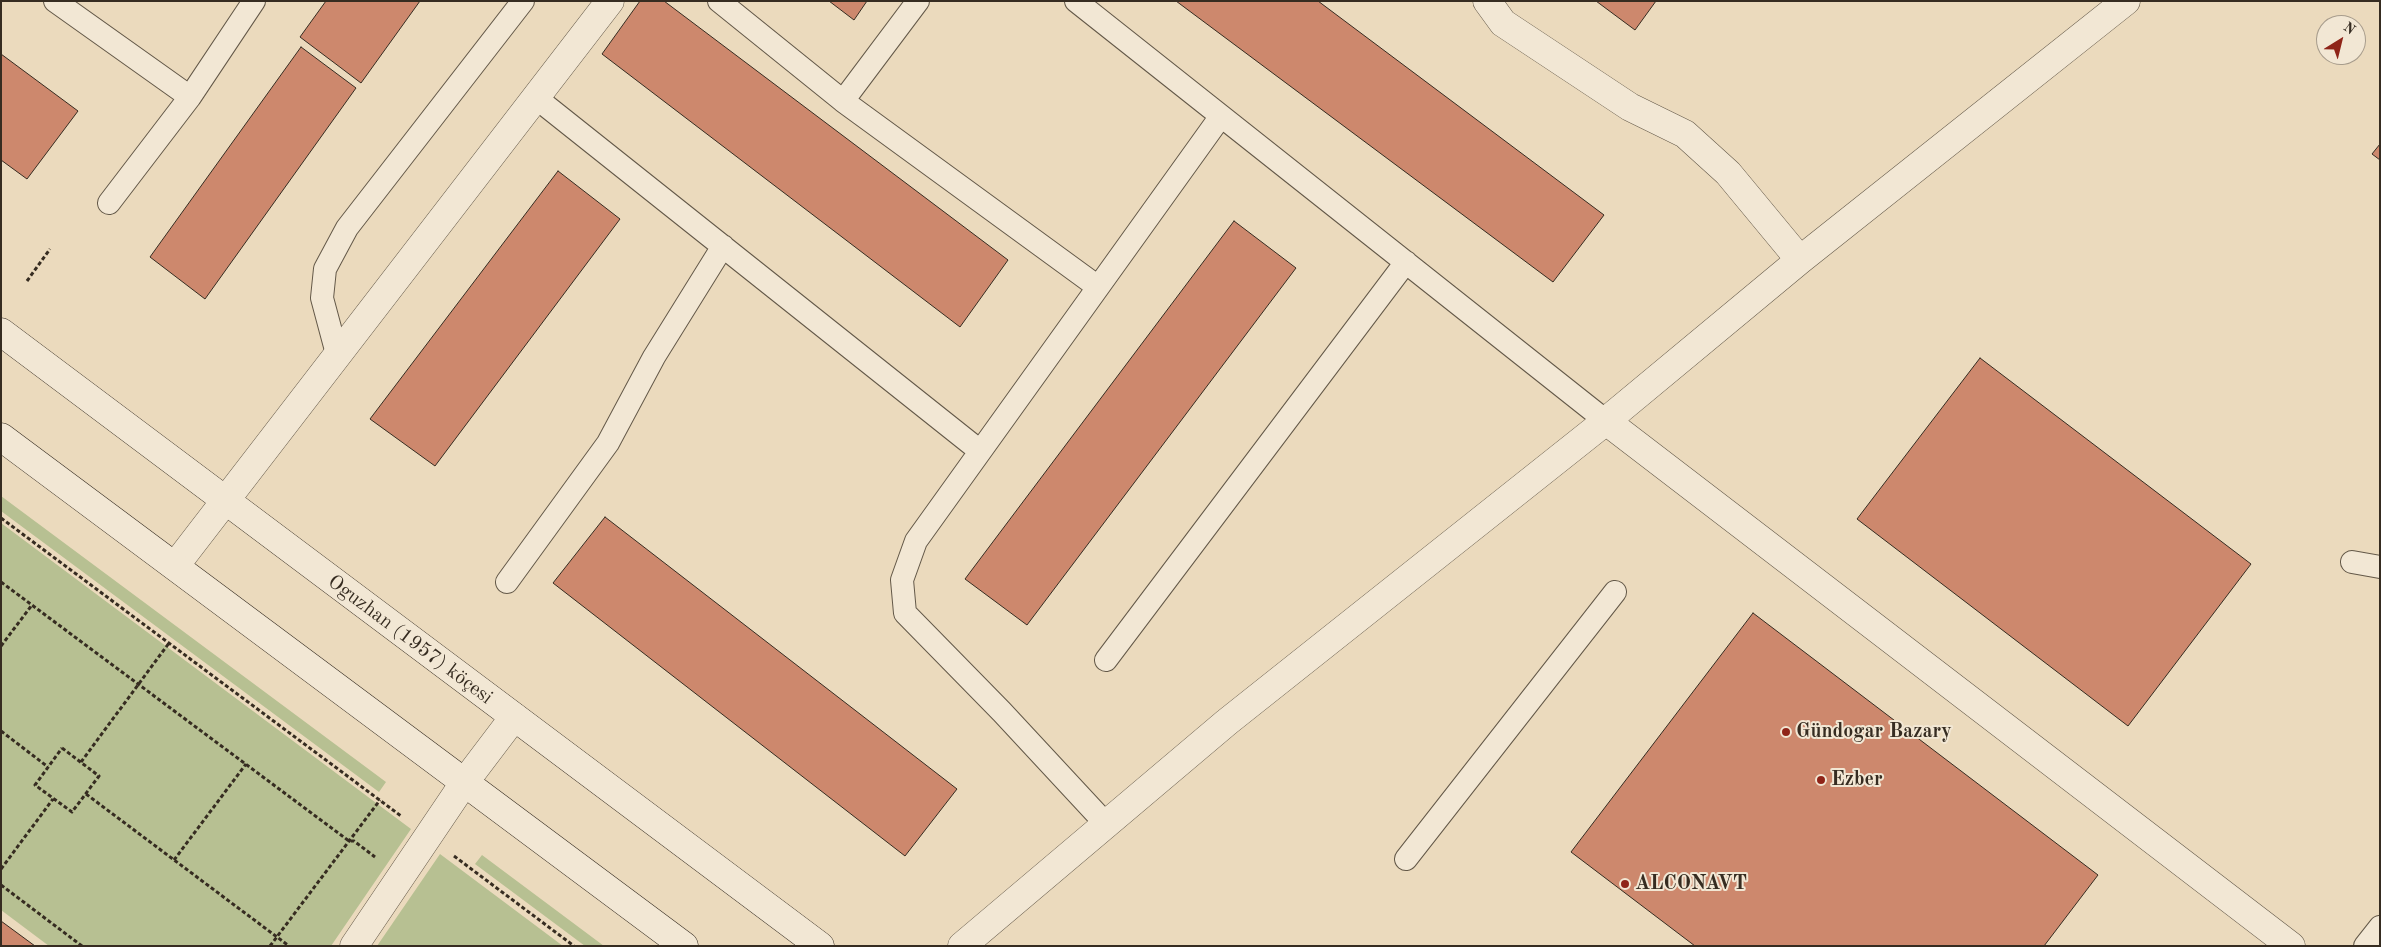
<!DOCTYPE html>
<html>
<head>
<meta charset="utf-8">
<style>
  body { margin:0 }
  #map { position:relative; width:2381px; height:947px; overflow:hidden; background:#ebdabd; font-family:"Old Standard TT",serif }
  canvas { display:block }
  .frame { position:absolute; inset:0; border:2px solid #362c21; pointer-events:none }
  .north { position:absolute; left:2316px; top:15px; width:50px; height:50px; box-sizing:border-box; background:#f2e7d4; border:1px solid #a79c8c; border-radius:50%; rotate:36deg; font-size:14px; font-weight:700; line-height:20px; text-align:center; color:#362c21 }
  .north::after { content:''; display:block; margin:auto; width:18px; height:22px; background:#8f2418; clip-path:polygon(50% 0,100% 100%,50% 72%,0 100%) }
</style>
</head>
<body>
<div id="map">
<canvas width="2381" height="947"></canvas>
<div class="frame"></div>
<div class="north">N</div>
</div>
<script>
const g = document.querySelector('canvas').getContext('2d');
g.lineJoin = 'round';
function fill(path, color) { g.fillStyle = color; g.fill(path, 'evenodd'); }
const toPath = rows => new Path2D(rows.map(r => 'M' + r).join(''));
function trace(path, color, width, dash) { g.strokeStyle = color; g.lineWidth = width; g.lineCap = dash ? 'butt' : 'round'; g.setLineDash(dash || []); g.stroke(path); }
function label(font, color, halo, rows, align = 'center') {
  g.font = font + ' "Old Standard TT",serif'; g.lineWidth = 4; g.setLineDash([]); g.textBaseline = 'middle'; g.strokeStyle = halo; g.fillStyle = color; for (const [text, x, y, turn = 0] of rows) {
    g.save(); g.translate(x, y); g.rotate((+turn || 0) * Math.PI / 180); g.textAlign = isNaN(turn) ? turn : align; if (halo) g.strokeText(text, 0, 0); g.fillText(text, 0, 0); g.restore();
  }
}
const green = toPath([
  [1,496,386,782,379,792,1,511],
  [1,523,411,829,331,946,49,946,1,910],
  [440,854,563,946,377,946],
  [482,855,604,946,585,946,475,864]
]);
const building = toPath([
  [326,1,420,1,361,83,300,37,326,1],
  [640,1,664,1,1008,260,960,327,602,54,640,1],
  [829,1,867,1,854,20,829,1],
  [1176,1,1318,1,1604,215,1553,282,1176,1],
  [1596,1,1656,1,1635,30,1596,1],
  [301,47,356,88,205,299,150,257,301,47],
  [1,54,78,111,27,179,1,160,1,54],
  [2380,144,2380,160,2372,154,2380,144],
  [558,171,620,219,435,466,370,419,558,171],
  [1234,221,1296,268,1027,625,965,579,1234,221],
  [1980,358,2251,564,2128,726,1857,519,1980,358],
  [605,517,957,789,905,856,553,583,605,517],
  [1753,613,2098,875,2044,946,1695,946,1571,852,1753,613],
  [1,921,35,946,1,946,1,921]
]);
const path = toPath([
  [27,281,50,249],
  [1,518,401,816],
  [1,582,349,841,354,841,375,857],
  [1,646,32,605],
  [1,731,48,767],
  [62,748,99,776,72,812,35,785,62,748],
  [81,762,169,643],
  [86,794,289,946],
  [454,856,574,946],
  [174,860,246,764],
  [1,869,53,799],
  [1,885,82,946],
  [270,946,380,800]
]);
const lane = toPath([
  [55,1,190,97,109,203],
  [719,1,843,101,918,1],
  [1076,1,1606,421],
  [190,97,254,1],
  [535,97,980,451],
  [843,101,1098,287],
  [337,354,322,298,325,269,347,228,523,1],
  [2352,562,2380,567],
  [507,582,608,443,654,357,723,246],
  [1106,660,1406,262],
  [1106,824,1002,712,905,613,902,580,916,541,1221,116],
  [1406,859,1615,592],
  [2365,946,2380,927]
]);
const street = toPath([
  [1487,1,1503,23,1630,107,1685,134,1728,173,1800,260],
  [1606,421,2291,946],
  [175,566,610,1],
  [354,946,464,783,514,717],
  [962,946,1227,722,1606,421,1800,260,2126,1]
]);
const secondary = toPath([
  [1,332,820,946],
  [1,437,684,946]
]);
const markers = [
  [1786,732,5,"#8f2418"],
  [1821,780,5,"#8f2418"],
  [1625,884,5,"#8f2418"]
];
const streetNames = [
  ["Oguzhan (1957) köçesi",410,640,37]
];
const poiNames = [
  ["Gündogar Bazary",1796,732],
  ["Ezber",1831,780],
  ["ALCONAVT",1635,884]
];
fill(green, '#b7c092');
fill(building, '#cd886d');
trace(building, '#362c21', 1);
trace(lane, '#635848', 24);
trace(street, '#635848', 29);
trace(secondary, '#362c21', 29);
trace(path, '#362c21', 3, [4, 2.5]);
trace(lane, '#f2e7d4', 22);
trace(street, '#f2e7d4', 28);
trace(secondary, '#f2e7d4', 28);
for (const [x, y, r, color] of markers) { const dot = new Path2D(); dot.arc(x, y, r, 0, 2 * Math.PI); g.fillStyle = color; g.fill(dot); trace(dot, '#f2e7d4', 2); }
label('20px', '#362c21', '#f2e7d4', streetNames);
label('bold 20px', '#362c21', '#f2e7d4', poiNames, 'left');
</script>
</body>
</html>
